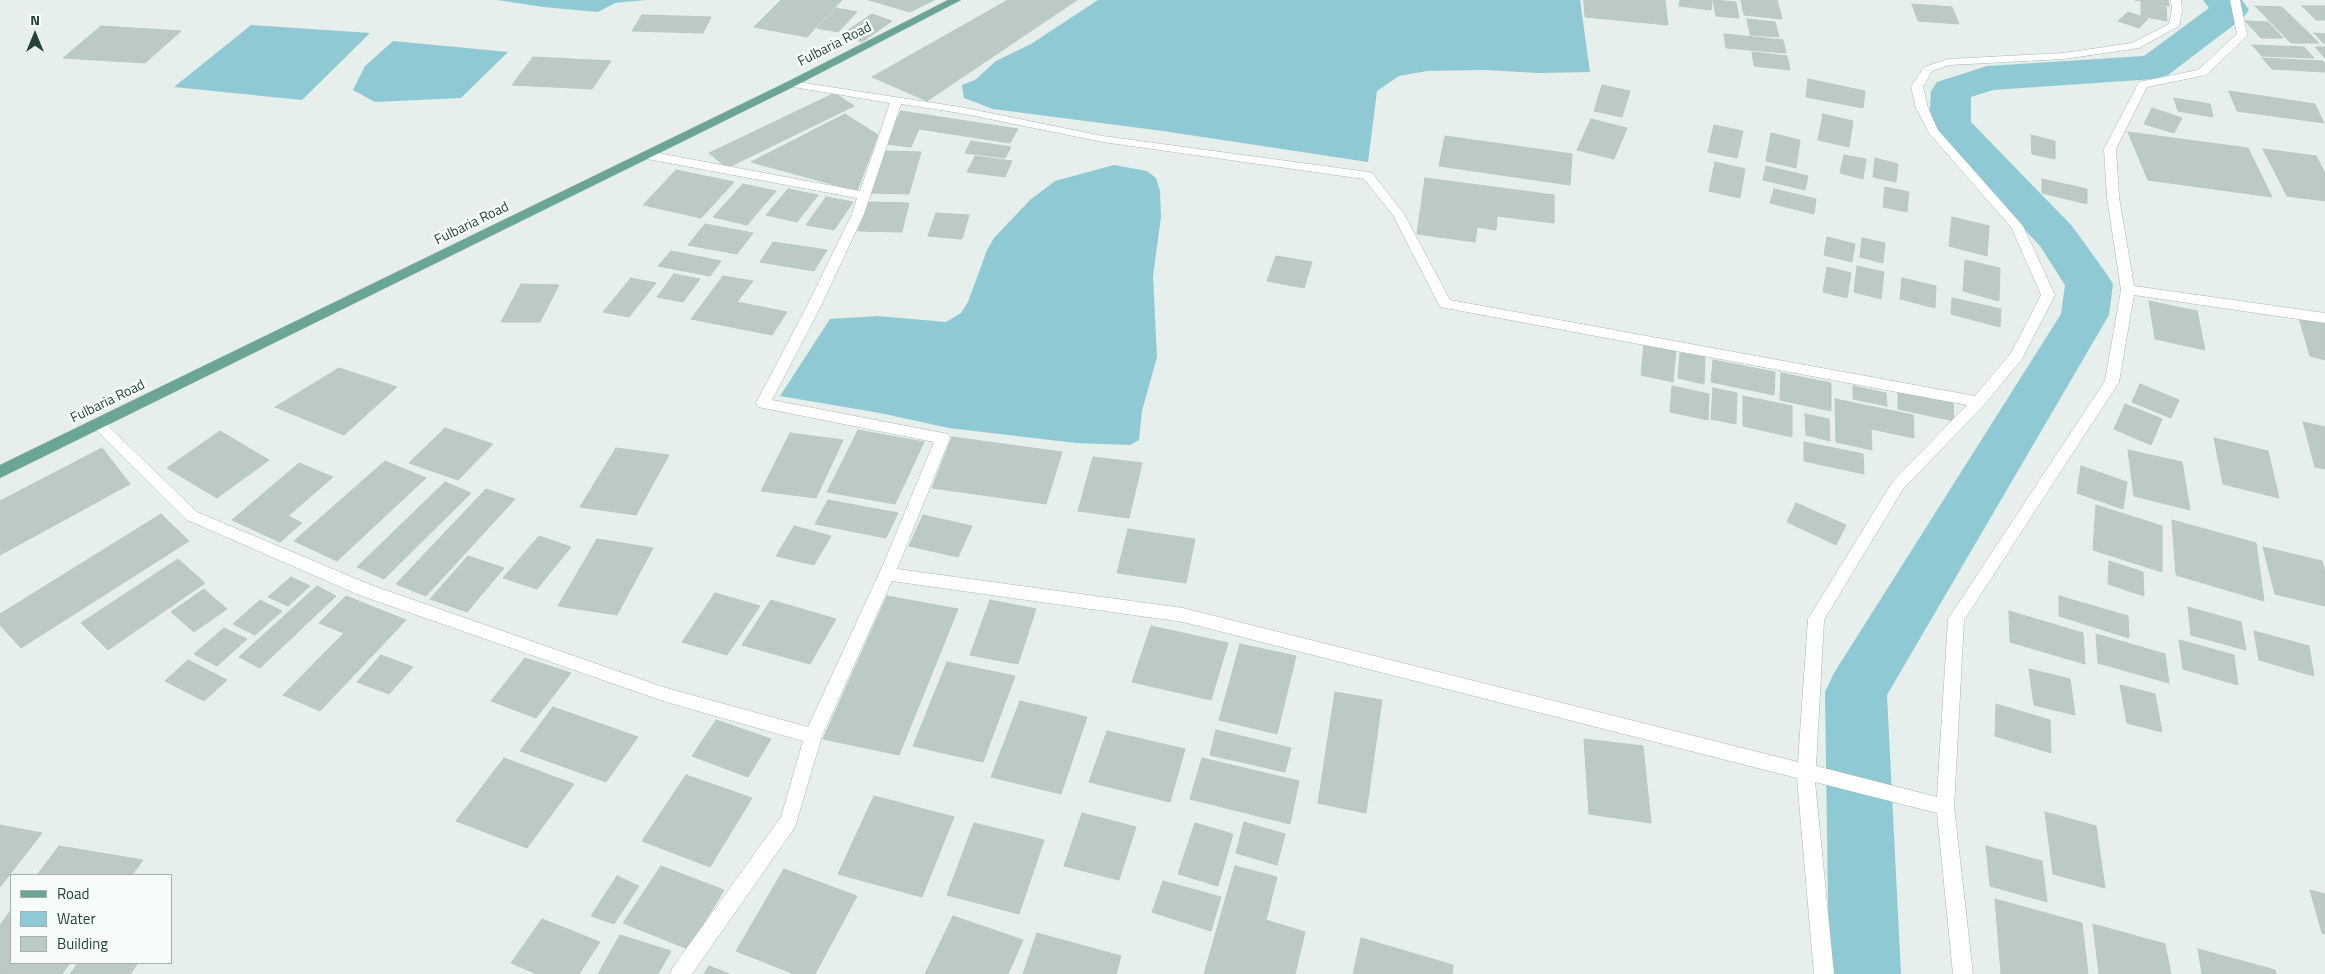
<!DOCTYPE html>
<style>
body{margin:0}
#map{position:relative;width:2325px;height:974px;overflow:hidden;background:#e6efeb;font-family:"Titillium Web",sans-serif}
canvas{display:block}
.legend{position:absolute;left:10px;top:874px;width:162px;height:90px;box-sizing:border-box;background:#f7fbf9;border:1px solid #a3b1ad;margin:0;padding:6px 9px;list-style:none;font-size:15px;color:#24423a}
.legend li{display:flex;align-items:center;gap:10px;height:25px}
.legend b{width:25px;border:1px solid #a3b1ad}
.north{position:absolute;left:10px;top:10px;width:50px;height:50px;-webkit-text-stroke:4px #f7fbf9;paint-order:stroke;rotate:0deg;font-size:14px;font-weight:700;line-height:20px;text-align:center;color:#24423a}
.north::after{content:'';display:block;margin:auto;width:18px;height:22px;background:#24423a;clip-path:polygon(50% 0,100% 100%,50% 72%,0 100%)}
</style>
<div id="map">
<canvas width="2325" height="974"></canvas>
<ul class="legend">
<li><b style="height:6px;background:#6aa596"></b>Road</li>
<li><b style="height:14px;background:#8ec9d4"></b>Water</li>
<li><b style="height:14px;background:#bbcac4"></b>Building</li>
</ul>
<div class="north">N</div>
</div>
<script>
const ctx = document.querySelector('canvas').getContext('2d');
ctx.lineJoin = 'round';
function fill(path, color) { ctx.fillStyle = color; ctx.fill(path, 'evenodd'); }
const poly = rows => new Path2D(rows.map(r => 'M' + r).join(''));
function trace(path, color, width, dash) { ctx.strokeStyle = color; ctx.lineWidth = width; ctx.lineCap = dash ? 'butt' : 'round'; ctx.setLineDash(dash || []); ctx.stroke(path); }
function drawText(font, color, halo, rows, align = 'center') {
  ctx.font = font + ' "Titillium Web",sans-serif'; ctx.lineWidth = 5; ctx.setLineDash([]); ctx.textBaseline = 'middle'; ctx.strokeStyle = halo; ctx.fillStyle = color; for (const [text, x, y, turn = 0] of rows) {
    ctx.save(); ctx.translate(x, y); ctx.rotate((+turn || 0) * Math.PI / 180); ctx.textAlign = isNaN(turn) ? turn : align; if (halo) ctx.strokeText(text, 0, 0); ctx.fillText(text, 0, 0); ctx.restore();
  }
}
fill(poly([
 [497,0,646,0,615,3,598,12,543,7],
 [1098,0,1580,0,1590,72,1539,73,1484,70,1427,71,1399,76,1377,91,1368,162,1163,131,993,109,964,98,962,85,975,80,996,61,1031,44],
 [251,25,370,33,302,100,174,87],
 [393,41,508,52,461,98,375,102,353,90,365,66],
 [1114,165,1147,171,1156,178,1160,191,1161,217,1153,276,1157,357,1142,411,1139,440,1130,445,1076,443,949,428,880,413,780,396,830,319,878,316,946,322,961,313,968,302,987,250,994,238,1030,200,1055,181]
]), '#8ec9d4');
fill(poly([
 [2203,0,2242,0,2249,10,2243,18,2168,75,2154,79,1993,90,1971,97,1971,122,2072,226,2106,273,2113,284,2109,315,1887,695,1901,974,1829,974,1825,692,1834,673,2061,314,2065,285,2040,246,1935,134,1929,125,1931,91,1937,82,1987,66,2144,56,2209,8,2203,0]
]), '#8ec9d4');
const building = poly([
 [781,0,842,0,807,37,754,27,781,0],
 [869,0,934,0,910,12,869,0],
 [1008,0,1077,0,927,101,872,77,1008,0],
 [1584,0,1665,0,1668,25,1585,17,1584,0],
 [1680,0,1712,0,1711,10,1679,6,1680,0],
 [1713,0,1736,2,1739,18,1716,16,1713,0],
 [1741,0,1777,0,1782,19,1744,15,1741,0],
 [2135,0,2168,0,2169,6,2135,0],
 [2141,1,2166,7,2167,21,2141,16,2141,1],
 [1912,4,1952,7,1959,24,1918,21,1912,4],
 [2255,6,2282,7,2319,43,2291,43,2255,6],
 [2302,6,2325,6,2325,20,2316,20,2302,6],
 [836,8,857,12,838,32,817,28,836,8],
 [2128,12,2148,19,2139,28,2118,21,2128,12],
 [872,14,892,21,862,42,842,34,872,14],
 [642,15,711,17,703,33,632,31,642,15],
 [1747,19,1775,22,1779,37,1750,35,1747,19],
 [2245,21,2268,22,2283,38,2261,38,2245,21],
 [101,26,181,31,145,63,63,58,101,26],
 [2314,33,2325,34,2325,43,2323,43,2314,33],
 [1724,34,1783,40,1786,53,1726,48,1724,34],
 [2252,45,2304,47,2314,58,2262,56,2252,45],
 [2315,47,2325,47,2325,58,2315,47],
 [1752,52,1787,56,1790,70,1754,66,1752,52],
 [533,57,611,61,592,89,512,85,533,57],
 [2262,58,2323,61,2325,63,2325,72,2272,69,2262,58],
 [1808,79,1865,91,1863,108,1806,97,1808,79],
 [1602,85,1630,91,1622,117,1594,111,1602,85],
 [2229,91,2315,104,2324,123,2237,111,2229,91],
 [835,93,854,106,727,168,709,153,835,93],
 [2174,98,2210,104,2213,117,2178,111,2174,98],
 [2152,108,2182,118,2174,133,2144,124,2152,108],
 [901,111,1018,129,1010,143,919,129,911,147,885,144,901,111],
 [845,114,878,135,857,191,751,162,845,114],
 [1823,114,1853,121,1849,147,1818,140,1823,114],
 [1591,119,1627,128,1614,159,1577,150,1591,119],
 [1714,125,1743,131,1737,158,1708,152,1714,125],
 [2128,132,2248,148,2272,197,2148,180,2128,132],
 [1771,133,1800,140,1796,168,1766,161,1771,133],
 [2031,135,2055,141,2055,159,2032,154,2031,135],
 [1445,136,1572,154,1570,185,1439,166,1445,136],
 [971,141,1011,147,1005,158,965,153,971,141],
 [2263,149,2316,156,2325,173,2325,201,2287,196,2263,149],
 [884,151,921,152,909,194,870,193,884,151],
 [1844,155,1866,159,1863,179,1840,173,1844,155],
 [975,156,1012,161,1005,177,967,172,975,156],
 [1875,158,1898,164,1896,182,1873,177,1875,158],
 [1715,162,1745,169,1740,198,1709,191,1715,162],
 [1766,166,1808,176,1805,190,1763,180,1766,166],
 [676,170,734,182,701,218,643,205,676,170],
 [1425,178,1554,195,1554,223,1497,216,1496,230,1477,227,1475,242,1417,234,1425,178],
 [2042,179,2087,189,2087,204,2042,193,2042,179],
 [743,184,776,191,747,225,713,217,743,184],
 [1885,187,1909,192,1907,212,1883,207,1885,187],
 [788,189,818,195,797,222,766,215,788,189],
 [1774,189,1816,199,1814,214,1770,203,1774,189],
 [826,197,853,202,834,230,806,225,826,197],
 [867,202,909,203,902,232,858,231,867,202],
 [936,213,969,215,962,239,928,236,936,213],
 [1952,217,1989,226,1987,256,1949,246,1952,217],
 [705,224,753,233,737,254,688,245,705,224],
 [1827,237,1855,244,1852,262,1824,255,1827,237],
 [1862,238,1885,243,1883,263,1860,257,1862,238],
 [773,242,827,250,814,271,760,262,773,242],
 [671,251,721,261,710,276,658,266,671,251],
 [1276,256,1312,262,1304,288,1267,281,1276,256],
 [1965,260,2000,268,1999,301,1963,291,1965,260],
 [1857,266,1884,272,1881,299,1854,292,1857,266],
 [1827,267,1851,273,1847,298,1823,292,1827,267],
 [674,274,700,279,683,302,657,297,674,274],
 [723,276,753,281,737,302,787,312,772,335,691,319,723,276],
 [631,278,656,283,629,317,603,312,631,278],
 [1902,278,1936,286,1935,308,1900,299,1902,278],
 [521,284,559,285,540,322,501,322,521,284],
 [1952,298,2001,309,2000,327,1951,314,1952,298],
 [2149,301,2197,311,2205,350,2155,339,2149,301],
 [2299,318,2325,323,2325,360,2310,356,2299,318],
 [1644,344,1676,351,1673,382,1641,375,1644,344],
 [1680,353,1705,357,1704,384,1678,378,1680,353],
 [1713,360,1775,372,1774,395,1711,382,1713,360],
 [339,368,397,387,344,435,275,407,339,368],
 [1781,373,1831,383,1831,411,1780,400,1781,373],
 [2140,384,2179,400,2171,418,2132,402,2140,384],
 [1672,386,1709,394,1708,420,1670,412,1672,386],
 [1853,386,1886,393,1887,406,1853,399,1853,386],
 [1713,388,1737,393,1736,424,1711,419,1713,388],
 [1898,392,1953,403,1954,421,1898,409,1898,392],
 [1743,396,1792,406,1792,437,1743,426,1743,396],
 [1835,399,1913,415,1914,438,1871,429,1872,450,1836,442,1835,399],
 [2125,404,2162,419,2151,445,2114,429,2125,404],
 [1805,414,1829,419,1830,441,1806,435,1805,414],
 [2303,422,2325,427,2325,469,2315,467,2303,422],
 [445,428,493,444,458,480,409,463,445,428],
 [858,430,924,442,895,504,827,492,858,430],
 [220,431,269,460,217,498,167,468,220,431],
 [790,433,843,440,816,498,761,491,790,433],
 [952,437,1062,452,1046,504,932,488,952,437],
 [2214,438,2268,451,2279,498,2223,484,2214,438],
 [1804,442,1863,454,1864,474,1804,461,1804,442],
 [102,448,130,484,0,555,0,501,102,448],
 [616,448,669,455,636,515,580,507,616,448],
 [2128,450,2182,462,2190,510,2134,496,2128,450],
 [1093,457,1142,463,1129,518,1078,511,1093,457],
 [385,461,426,478,337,561,294,541,385,461],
 [299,463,333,477,288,516,302,523,280,542,232,520,299,463],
 [2081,466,2127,482,2123,509,2077,493,2081,466],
 [445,482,471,493,384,579,357,567,445,482],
 [486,489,515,499,426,596,396,584,486,489],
 [828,500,898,513,886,538,815,524,828,500],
 [1796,503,1846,525,1836,545,1787,522,1796,503],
 [2096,505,2162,526,2162,572,2093,550,2096,505],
 [161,514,189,541,21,648,0,625,0,614,161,514],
 [923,515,972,526,958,557,909,546,923,515],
 [2172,520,2256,543,2264,601,2176,575,2172,520],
 [794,526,831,536,814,565,776,556,794,526],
 [1128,529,1195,539,1186,583,1117,573,1128,529],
 [539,536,571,547,537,589,503,578,539,536],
 [597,539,653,548,617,615,558,606,597,539],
 [2263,547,2322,561,2325,572,2325,606,2275,594,2263,547],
 [468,556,504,568,467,612,430,599,468,556],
 [178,559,205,583,108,650,81,623,178,559],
 [2109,561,2143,572,2144,596,2108,584,2109,561],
 [291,577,310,586,288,606,268,597,291,577],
 [317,586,336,596,260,668,239,657,317,586],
 [204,589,227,609,194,632,171,612,204,589],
 [715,593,760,606,727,655,682,642,715,593],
 [346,596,406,620,320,711,283,695,344,633,319,623,346,596],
 [887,596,958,609,899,755,823,739,887,596],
 [2059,596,2128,616,2129,638,2059,616,2059,596],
 [260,600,282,611,255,635,233,624,260,600],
 [771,600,836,619,810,664,742,645,771,600],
 [990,600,1036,609,1018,664,970,655,990,600],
 [2188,607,2241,622,2246,650,2191,635,2188,607],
 [2009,611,2083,633,2085,664,2010,642,2009,611],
 [1151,626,1228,643,1211,700,1132,682,1151,626],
 [224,628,247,639,217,666,194,654,224,628],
 [2254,631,2309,646,2314,676,2259,660,2254,631],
 [2096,634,2165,654,2169,683,2098,663,2096,634],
 [2179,640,2234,655,2238,685,2183,669,2179,640],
 [1240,644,1296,656,1277,734,1219,720,1240,644],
 [381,655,413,667,389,694,357,682,381,655],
 [525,658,571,673,536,718,491,701,525,658],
 [188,660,227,680,204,701,165,681,188,660],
 [947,662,1015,676,983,762,913,746,947,662],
 [2029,669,2070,679,2075,715,2034,705,2029,669],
 [2120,685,2155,694,2162,732,2127,723,2120,685],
 [1335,692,1382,700,1366,813,1318,803,1335,692],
 [1020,701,1087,717,1061,794,991,777,1020,701],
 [1996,704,2050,720,2051,753,1995,736,1996,704],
 [553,707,638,737,606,782,520,751,553,707],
 [716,720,771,739,748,777,692,756,716,720],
 [1216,730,1291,748,1285,772,1210,755,1216,730],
 [1107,731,1185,749,1170,802,1089,782,1107,731],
 [1584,739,1643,746,1651,823,1589,814,1584,739],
 [504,758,574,784,527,848,456,821,504,758],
 [1202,758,1299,781,1290,824,1190,799,1202,758],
 [686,775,752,798,710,867,642,841,686,775],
 [874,796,954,817,922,897,838,874,874,796],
 [2045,812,2096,826,2105,888,2053,874,2045,812],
 [1082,813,1136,827,1119,880,1064,866,1082,813],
 [1244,822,1285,834,1277,865,1236,853,1244,822],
 [974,823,1044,840,1019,914,947,895,974,823],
 [1195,823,1233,834,1218,886,1178,874,1195,823],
 [0,825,42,833,0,887,0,825],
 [59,846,143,860,132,875,37,875,59,846],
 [1986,846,2042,861,2047,902,1990,886,1986,846],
 [661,866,724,890,688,949,623,923,661,866],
 [1235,866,1277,877,1266,920,1305,932,1295,974,1204,974,1235,866],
 [784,869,857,896,815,974,794,974,736,951,784,869],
 [617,876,639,886,614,924,591,916,617,876],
 [1163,881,1221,897,1211,931,1152,912,1163,881],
 [2310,890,2325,894,2325,934,2322,933,2310,890],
 [1995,899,2082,923,2088,974,2001,974,1995,899],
 [11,910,11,963,70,963,62,974,0,974,0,925,11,910],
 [953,916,1023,940,1008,974,925,974,953,916],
 [542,919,600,942,579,974,537,974,511,963,542,919],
 [2093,924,2165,944,2171,974,2099,974,2093,924],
 [1037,933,1121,956,1116,974,1023,974,1037,933],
 [620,935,671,951,658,974,598,974,620,935],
 [1361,938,1453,965,1452,974,1353,974,1361,938],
 [2198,949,2275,970,2276,974,2202,974,2198,949],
 [78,963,138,963,130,974,70,974,78,963],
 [709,966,730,974,704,974,709,966]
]);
fill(building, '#bbcac4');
trace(building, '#b8c9c2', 1);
const minor = poly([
 [2171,0,2181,0,2182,11,2179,26,2139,48,2064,59,1949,65,1932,71,1923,87,1928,108,1938,130,2023,226,2055,295,2022,359,1983,406,1903,489,1824,620,1816,766,1937,797,1948,619,2105,381,2121,290,2107,197,2104,149,2139,82,2198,70,2237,34,2230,0,2240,0,2247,35,2246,37,2206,75,2147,87,2116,149,2119,197,2134,286,2325,313,2325,323,2134,295,2119,382,1964,620,1954,807,1973,974,1953,974,1937,813,1815,782,1834,974,1814,974,1797,778,1183,622,892,581,822,736,795,827,692,974,670,974,673,967,781,817,803,741,663,701,359,595,187,520,90,424,92,420,97,419,102,420,197,512,371,585,663,687,808,727,883,565,934,442,763,408,758,407,756,403,806,308,852,214,857,198,647,159,641,155,643,153,647,151,860,191,890,103,787,86,785,84,791,81,960,107,1103,136,1368,172,1372,173,1404,214,1450,300,1975,396,2011,353,2041,295,2011,227,1929,133,1916,108,1911,87,1924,67,1948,59,2064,53,2132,43,2169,24,2172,11,2171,0],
 [901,104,960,113,1103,142,1364,179,1393,215,1440,307,1967,405,1893,481,1808,619,1798,762,1183,608,897,569,950,438,948,434,772,400,820,308,864,214,901,104]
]);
const major = poly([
 [948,0,961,0,795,86,0,478,0,465,787,82,948,0]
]);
trace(minor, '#a8b8b2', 1);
trace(major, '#c2cac8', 1);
fill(minor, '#fff');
fill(major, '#6aa596');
drawText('14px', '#24423a', '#f7fbf9', [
 ["Fulbaria Road",835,45,-27],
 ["Fulbaria Road",472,224,-26],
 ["Fulbaria Road",108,402,-26]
]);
</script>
